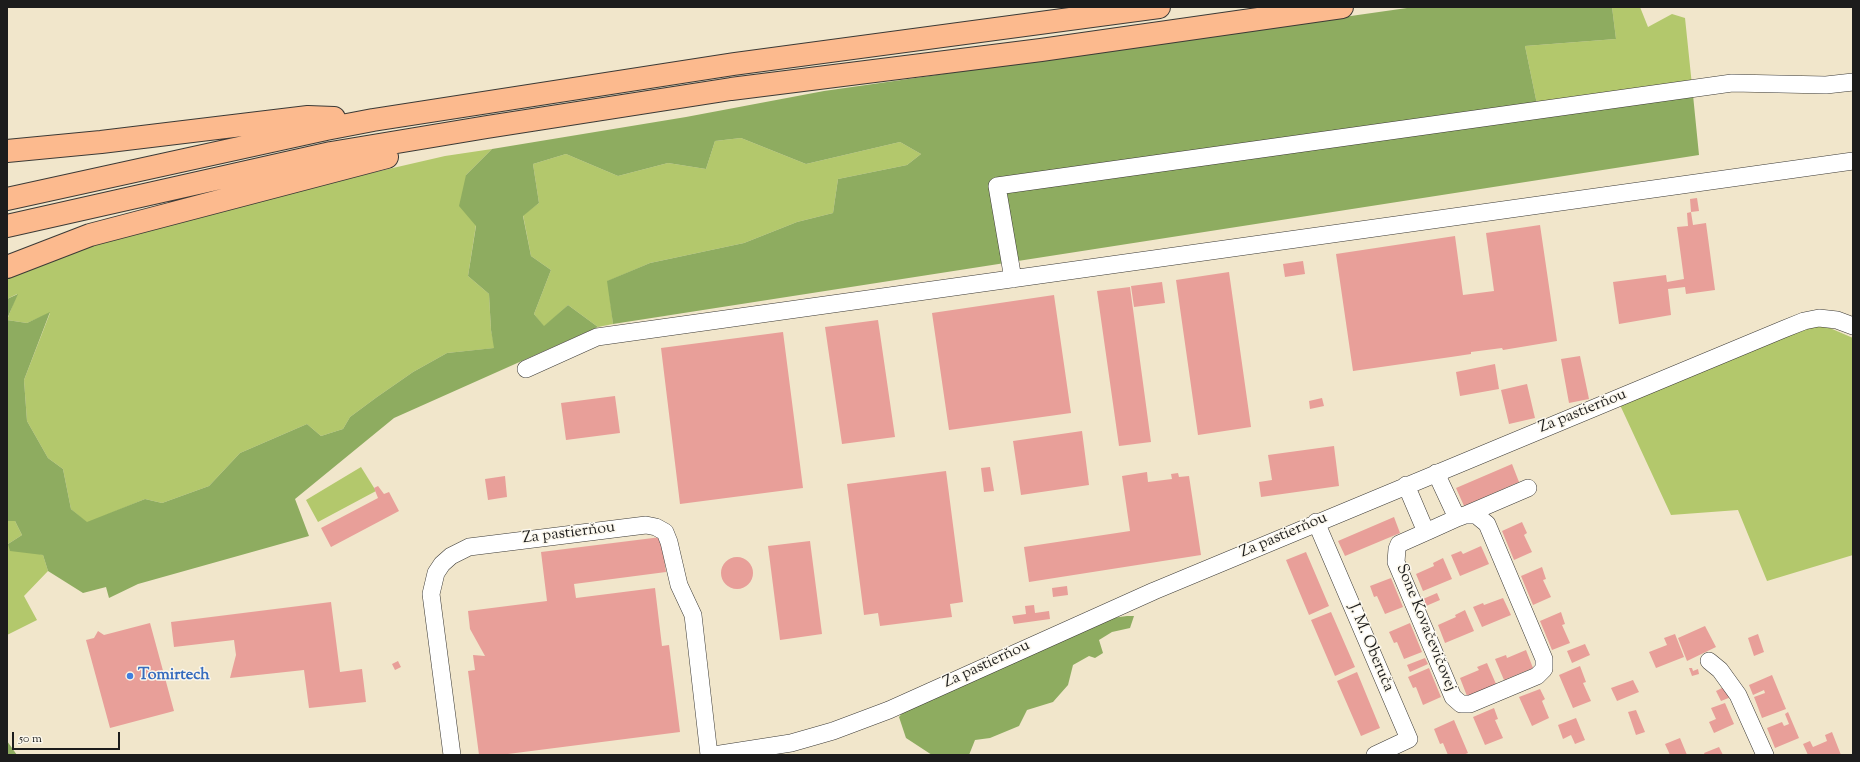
<!DOCTYPE html>
<meta charset="utf-8">
<style>
body{margin:0}
#map{position:relative;width:1860px;height:762px;overflow:hidden;background:#f1e6cb;font-family:"Sorts Mill Goudy",serif}
canvas{display:block}
.frame{position:absolute;inset:0;border:8px solid #1c1c1c;pointer-events:none}
.scale{position:absolute;left:12px;top:732px;width:108px;height:18px;box-sizing:border-box;border:2px solid #1c1c1c;border-top:0;padding-left:5px;font-size:12px;line-height:14px;white-space:nowrap;color:#1c1c1c;-webkit-text-stroke:3px #fbf7ec;paint-order:stroke}
</style>
<div id="map">
<canvas width="1860" height="762"></canvas>
<div class="frame"></div>
<div class="scale">50 m</div>
</div>
<script>
const ctx = document.querySelector('canvas').getContext('2d');
ctx.lineJoin = 'round';
function fill(path, color) { ctx.fillStyle = color; ctx.fill(path, 'evenodd'); }
const poly = rows => new Path2D(rows.map(r => 'M' + r).join(''));
function trace(path, color, width, dash) { ctx.strokeStyle = color; ctx.lineWidth = width; ctx.lineCap = dash ? 'butt' : 'round'; ctx.setLineDash(dash || []); ctx.stroke(path); }
function drawText(font, color, halo, rows, align = 'center') {
  ctx.font = font + ' "Sorts Mill Goudy",serif'; ctx.lineWidth = 3; ctx.setLineDash([]); ctx.textBaseline = 'middle'; ctx.strokeStyle = halo; ctx.fillStyle = color; for (const [text, x, y, turn = 0] of rows) {
    ctx.save(); ctx.translate(x, y); ctx.rotate((+turn || 0) * Math.PI / 180); ctx.textAlign = isNaN(turn) ? turn : align; if (halo) ctx.strokeText(text, 0, 0); ctx.fillText(text, 0, 0); ctx.restore();
  }
}
fill(poly([
 [1612,7,1640,7,1648,27,1672,14,1685,18,1693,95,1539,114,1525,46,1616,39],
 [741,138,806,164,900,142,921,154,907,165,838,179,833,213,797,222,744,243,650,263,608,281,613,324,598,327,568,305,544,327,534,314,551,270,531,256,523,215,539,203,533,164,566,154,618,176,668,163,706,169,715,141],
 [492,149,466,175,476,225,468,276,489,294,491,330,495,348,447,353,413,372,377,397,350,417,343,429,321,436,307,424,240,453,209,486,162,503,145,499,87,523,71,509,63,469,48,458,27,421,24,380,50,313,27,323,7,320,17,294,7,299,7,274,83,246,254,200,445,156],
 [1823,325,1853,338,1853,555,1767,581,1738,510,1671,515,1620,405,1797,329],
 [361,467,376,491,318,522,306,500],
 [7,521,15,521,22,535,8,544,43,555,48,571,24,596,37,620,7,635]
]), '#b3c86c');
fill(poly([
 [1414,7,1612,7,1616,39,1525,46,1539,114,1693,95,1699,155,613,324,607,281,650,263,744,243,797,222,833,213,838,179,907,165,921,154,900,142,806,164,741,138,715,141,706,169,668,163,618,176,566,154,533,164,539,203,523,216,531,256,551,270,534,314,544,326,568,305,598,327,394,418,295,499,309,536,138,584,109,598,106,587,83,593,48,571,43,555,10,551,8,544,22,535,15,521,7,521,7,320,27,323,50,312,24,380,27,421,48,458,63,469,71,509,87,522,145,499,162,503,209,486,240,453,307,424,321,436,343,429,350,417,377,397,413,372,447,353,494,348,491,330,489,294,468,276,476,226,459,206,466,175,492,149,686,117,824,91],
 [18,294,7,319,7,299],
 [1127,616,1134,616,1130,628,1112,632,1099,640,1103,653,1095,658,1089,656,1073,665,1068,685,1053,702,1027,710,1019,726,990,738,975,740,969,755,932,755,906,738,899,717,904,711,1105,619],
 [7,741,17,755,18,755,7,755]
]), '#8eac60');
fill(poly([
 [1697,198,1699,211,1691,212,1690,199],
 [1691,212,1693,225,1706,223,1715,290,1686,294,1685,287,1668,289,1671,315,1619,324,1613,282,1666,275,1667,282,1684,279,1677,227,1688,226,1687,213],
 [1540,225,1557,341,1503,350,1502,348,1471,352,1471,354,1451,357,1353,371,1336,254,1455,236,1463,295,1494,291,1486,233],
 [1303,261,1305,274,1285,277,1283,264],
 [1229,272,1251,427,1198,435,1176,280],
 [1162,282,1165,303,1134,307,1131,286],
 [1130,287,1151,442,1119,446,1097,291],
 [1054,295,1071,413,949,430,932,313],
 [878,320,895,437,842,444,825,327],
 [783,332,803,488,680,504,661,348],
 [1580,356,1589,399,1569,403,1561,359],
 [1495,364,1499,389,1460,396,1456,372],
 [1527,384,1535,418,1509,424,1501,390],
 [615,396,620,433,566,440,561,403],
 [1322,398,1324,406,1310,409,1309,401],
 [1082,431,1089,485,1021,495,1013,441],
 [1334,446,1339,486,1261,497,1259,482,1272,480,1268,455],
 [1512,464,1519,482,1464,506,1456,488],
 [990,467,994,491,984,492,981,468],
 [946,471,963,602,950,604,952,617,880,626,878,613,864,615,847,484],
 [1147,472,1148,482,1172,479,1171,474,1178,473,1179,477,1189,476,1201,555,1029,582,1024,547,1130,531,1122,476],
 [505,476,507,497,488,500,485,479],
 [378,486,384,494,389,492,399,511,331,547,321,528,378,498,374,488],
 [1394,517,1400,533,1345,556,1338,541],
 [1522,522,1527,533,1524,535,1532,552,1514,560,1502,531],
 [661,537,666,572,574,584,576,598,655,588,662,646,669,645,680,732,500,755,479,755,468,671,475,670,473,655,485,656,470,629,468,611,547,601,541,552],
 [810,541,822,634,780,640,768,546],
 [1481,546,1489,564,1460,576,1451,555,1461,551,1463,554],
 [1306,552,1329,606,1309,615,1286,560],
 '721 573a16 16 0 1 1 32 0a16 16 0 1 1-32 0Z',
 [1443,558,1452,579,1423,591,1416,574,1434,566,1433,563],
 [1542,567,1546,579,1543,580,1551,597,1533,605,1521,576],
 [1391,578,1403,607,1385,614,1377,596,1374,597,1370,586],
 [1067,586,1068,595,1053,597,1052,588],
 [1437,593,1440,600,1426,606,1423,599],
 [1503,598,1511,615,1482,627,1473,607,1483,603,1484,605],
 [331,602,340,672,362,669,366,702,309,708,304,670,230,678,236,655,234,640,174,647,171,622],
 [1034,605,1035,613,1049,611,1050,619,1014,624,1012,616,1026,614,1025,606],
 [1465,610,1474,631,1445,643,1438,625,1456,617,1455,615],
 [1331,612,1355,667,1335,676,1311,620],
 [1561,612,1565,624,1562,625,1570,643,1552,650,1540,621],
 [150,623,174,711,110,728,86,640,94,638,98,631,104,635],
 [1410,623,1422,652,1404,659,1397,642,1394,643,1389,632],
 [1705,626,1716,647,1687,661,1678,638],
 [1675,634,1684,657,1656,668,1649,652,1667,645,1664,638],
 [1758,634,1764,652,1754,656,1748,638],
 [1585,644,1590,655,1572,663,1567,651],
 [1526,650,1533,668,1504,680,1495,659,1506,655,1507,658],
 [1425,658,1428,664,1410,672,1407,665],
 [398,661,401,667,395,670,392,664],
 [1487,663,1496,684,1467,696,1460,678,1479,670,1477,667],
 [1580,666,1586,682,1583,683,1591,701,1573,708,1559,675],
 [1429,668,1441,697,1423,705,1416,687,1413,688,1408,677],
 [1689,668,1692,668,1693,671,1698,669,1699,674,1692,676],
 [1357,672,1380,728,1361,736,1337,681],
 [1772,675,1786,709,1762,718,1754,697,1765,693,1764,690,1753,695,1749,685],
 [1633,680,1639,692,1617,701,1611,688],
 [1726,686,1731,697,1721,701,1716,691],
 [1540,689,1545,699,1542,701,1549,718,1532,726,1519,697],
 [1725,703,1734,724,1714,733,1709,722,1716,719,1711,708],
 [1494,708,1498,719,1495,720,1503,738,1485,745,1473,717],
 [1636,710,1645,732,1636,735,1628,712],
 [1788,712,1799,738,1775,748,1767,728,1782,722,1784,726,1789,724,1785,714],
 [1576,718,1585,740,1575,744,1571,735,1563,739,1558,725],
 [1454,720,1468,753,1463,755,1448,755,1443,743,1440,744,1434,729],
 [1832,732,1841,755,1808,755,1803,744,1810,741,1813,747,1827,741,1825,735],
 [1680,738,1687,755,1670,755,1665,744],
 [1719,747,1723,755,1705,755,1704,753]
]), '#e89f99');
const minor = poly([
 [1013,279,997,186,1732,83,1826,85,1853,82],
 [526,369,597,337,1853,161],
 [1406,485,1426,532,1399,544,1397,549,1396,562,1453,697,1461,704,1470,704,1537,676,1544,669,1544,659,1487,524,1476,515,1465,515,1457,518,1436,473],
 [1465,515,1528,488],
 [1316,522,1409,739,1375,755],
 [1426,532,1457,518],
 [1709,661,1720,670,1738,695,1765,755],
 [452,755,431,594,436,573,442,564,451,556,469,547,646,525,656,527,665,532,669,542,679,585,693,615,709,755],
 [714,755,791,743,833,731,889,710,1154,591,1784,329,1804,321,1819,318,1837,320,1853,326]
]);
const motorway = poly([
 [7,151,101,142,308,117,334,118],
 [7,199,326,129,373,120,734,64,1159,7],
 [7,226,331,153,487,127,731,89,1041,50,1342,7],
 [7,267,90,235,387,157]
]);
trace(minor, '#3c3a36', 18);
trace(motorway, '#3c3a36', 24);
trace(minor, '#fff', 17);
trace(motorway, '#fcba8e', 22);
for (const [x, y, r, color] of [
 [130,676,4,"#3f7fe0"]
]) { const dot = new Path2D(); dot.arc(x, y, r, 0, 2 * Math.PI); ctx.fillStyle = color; ctx.fill(dot); trace(dot, '#fbf7ec', 1.5); }
drawText('16px', '#1c1c1c', '#fbf7ec', [
 ["Za pastierňou",1583,412,-22],
 ["Za pastierňou",569,534,-7],
 ["Za pastierňou",1284,536,-23],
 ["Sone Kovačevičovej",1425,628,68],
 ["J. M. Oberuča",1370,648,67],
 ["Za pastierňou",987,665,-25]
]);
drawText('bold 16px', '#366cbe', '#fbf7ec', [
 ["Tomirtech",138,676]
], 'left');
</script>
